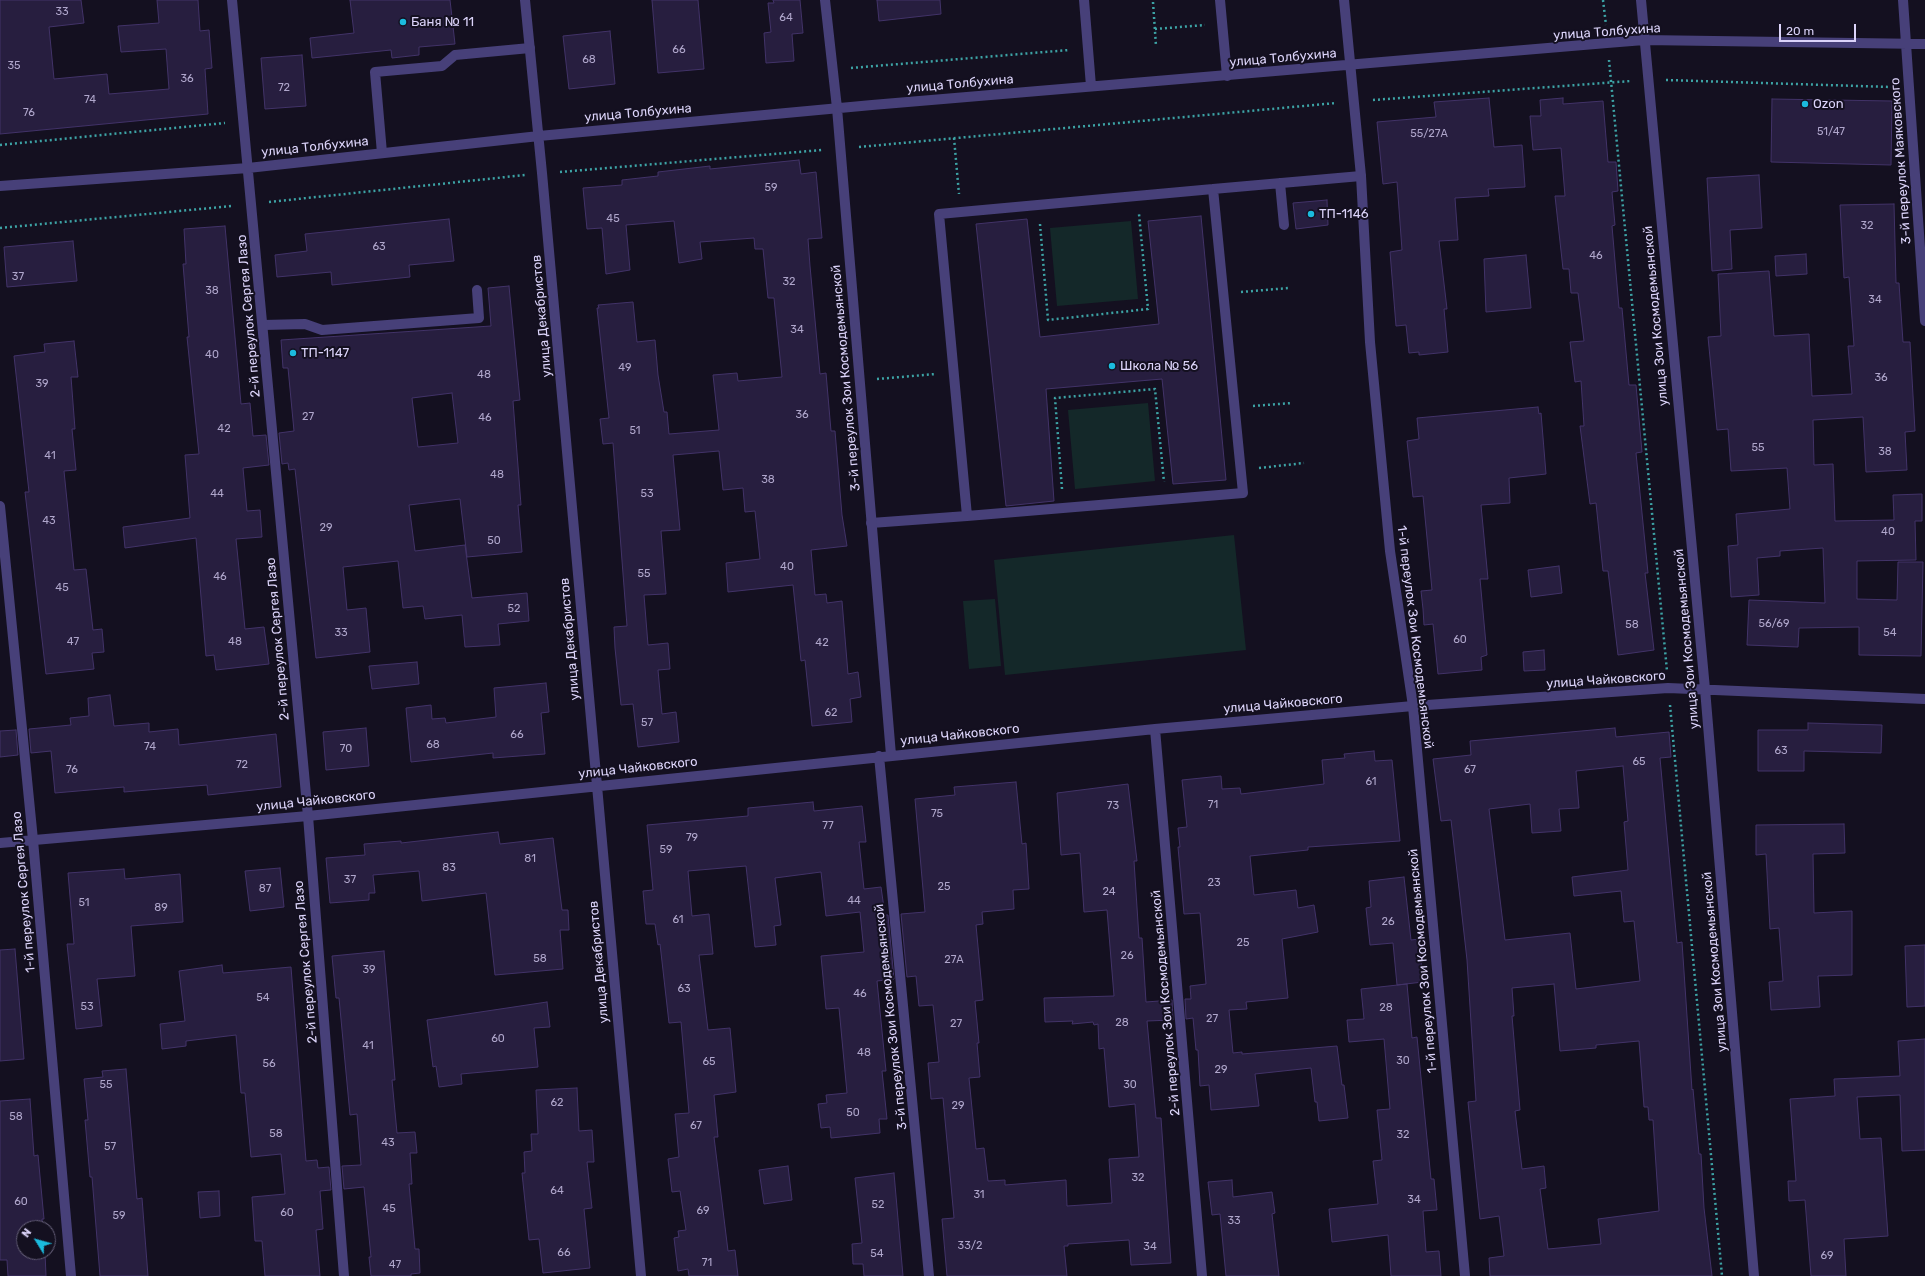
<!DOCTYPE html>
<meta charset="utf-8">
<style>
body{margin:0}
#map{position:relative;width:1925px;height:1276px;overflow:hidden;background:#141020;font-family:Rubik,sans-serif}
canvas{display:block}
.north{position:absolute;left:16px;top:1220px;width:40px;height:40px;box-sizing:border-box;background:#141020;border:1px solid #645e77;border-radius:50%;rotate:307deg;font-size:11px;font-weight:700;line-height:16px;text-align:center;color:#dcd4fa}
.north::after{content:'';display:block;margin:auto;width:14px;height:18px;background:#1bbbde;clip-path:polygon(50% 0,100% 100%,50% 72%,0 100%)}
.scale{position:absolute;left:1779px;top:24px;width:77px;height:18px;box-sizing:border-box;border:2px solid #dcd4fa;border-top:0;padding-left:5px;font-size:12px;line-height:14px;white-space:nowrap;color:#dcd4fa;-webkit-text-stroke:3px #141020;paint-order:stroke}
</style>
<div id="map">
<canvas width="1925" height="1276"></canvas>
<div class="north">N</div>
<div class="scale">20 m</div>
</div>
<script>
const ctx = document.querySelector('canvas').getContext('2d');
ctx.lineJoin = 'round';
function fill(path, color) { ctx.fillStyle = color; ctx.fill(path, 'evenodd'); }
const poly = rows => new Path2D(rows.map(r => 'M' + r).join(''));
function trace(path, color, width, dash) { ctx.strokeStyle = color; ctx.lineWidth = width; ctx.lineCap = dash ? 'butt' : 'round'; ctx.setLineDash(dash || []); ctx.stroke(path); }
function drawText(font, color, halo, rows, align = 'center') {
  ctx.font = font + ' Rubik,sans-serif'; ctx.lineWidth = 4; ctx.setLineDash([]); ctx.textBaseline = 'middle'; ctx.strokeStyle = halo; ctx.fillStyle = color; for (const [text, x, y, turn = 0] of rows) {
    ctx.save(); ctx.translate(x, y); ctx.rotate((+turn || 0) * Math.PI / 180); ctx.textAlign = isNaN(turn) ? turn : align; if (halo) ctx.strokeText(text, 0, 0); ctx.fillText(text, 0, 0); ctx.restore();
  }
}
fill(poly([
 [1131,221,1138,299,1057,306,1050,228],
 [1148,403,1155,481,1075,489,1068,410],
 [1234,535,1246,650,1005,675,994,560],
 [995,599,1001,666,969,669,963,601]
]), '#142829');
const building = poly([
 [0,0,81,0,84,23,49,27,54,79,107,74,109,94,169,89,166,49,121,52,118,26,159,23,157,0,198,0,200,31,209,30,212,68,205,69,208,114,0,134,0,0],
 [350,0,450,0,455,44,419,47,419,55,392,58,391,50,312,58,310,38,354,33,350,0],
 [652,0,698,0,704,69,658,73,652,0],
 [773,0,800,0,803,33,792,34,794,61,766,63,764,33,771,32,768,3,774,3,773,0],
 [877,0,940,0,941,14,879,21,877,0],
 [610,31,615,84,569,89,563,36,610,31],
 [302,55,306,106,265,109,261,58,302,55],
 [1489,98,1494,147,1522,145,1525,187,1488,189,1489,196,1455,198,1458,240,1439,241,1447,309,1444,309,1448,352,1419,355,1419,352,1409,353,1406,325,1396,326,1390,252,1402,250,1397,182,1383,184,1377,122,1436,117,1434,102,1489,98],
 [1563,98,1563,104,1603,101,1608,162,1616,162,1618,191,1612,192,1615,225,1612,226,1619,308,1622,308,1629,385,1636,385,1642,452,1636,453,1648,573,1645,573,1654,650,1618,655,1608,571,1603,571,1596,503,1590,504,1580,426,1584,426,1581,381,1575,382,1570,342,1584,341,1578,293,1571,293,1569,269,1563,269,1555,196,1565,196,1561,148,1533,150,1530,116,1541,116,1540,100,1563,98],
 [1772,99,1892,101,1891,165,1771,162,1772,99],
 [799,160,801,174,816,172,822,238,808,239,810,266,820,374,826,373,831,431,835,431,842,515,847,546,811,550,815,595,826,594,827,603,842,601,848,674,858,672,861,697,850,699,852,722,812,726,805,660,801,661,793,585,728,592,726,563,760,559,755,511,745,512,743,488,723,490,719,451,673,455,680,530,661,531,666,594,644,595,648,645,668,643,670,669,658,670,662,714,676,712,679,742,638,747,633,704,621,705,615,648,614,627,627,626,613,443,603,444,600,419,609,418,597,308,599,308,598,305,633,302,637,342,655,340,658,375,664,412,667,412,669,434,719,430,713,375,737,373,738,381,782,377,774,298,768,298,763,249,755,249,754,238,700,242,702,259,679,263,674,221,626,225,630,270,606,274,602,228,587,229,583,188,622,185,622,180,658,176,658,172,710,166,710,169,799,160],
 [1759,175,1762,228,1730,230,1732,269,1712,271,1707,178,1759,175],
 [1327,200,1328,225,1296,229,1293,203,1327,200],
 [1894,204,1896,283,1899,283,1903,342,1910,342,1915,431,1905,432,1907,470,1866,472,1863,417,1813,420,1814,465,1833,464,1835,521,1894,520,1893,495,1922,494,1922,521,1915,521,1916,560,1857,561,1857,599,1897,600,1898,562,1923,562,1921,656,1859,655,1859,627,1799,628,1798,647,1747,645,1749,600,1825,603,1823,548,1780,551,1780,556,1757,558,1759,595,1731,597,1728,546,1738,545,1736,514,1790,509,1787,468,1731,471,1728,429,1717,430,1708,337,1721,336,1718,274,1769,271,1774,336,1809,334,1812,396,1852,394,1848,346,1854,346,1849,277,1844,278,1840,205,1894,204],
 [1201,216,1226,480,1173,484,1162,379,1046,389,1054,501,1006,506,976,224,1027,219,1040,337,1159,324,1148,221,1201,216],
 [449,219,454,261,409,265,410,277,332,285,331,272,277,277,275,255,307,251,305,234,449,219],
 [225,226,241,404,250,403,253,436,266,435,269,465,243,468,247,511,260,510,262,537,236,539,245,629,264,627,269,664,216,670,214,655,206,656,196,538,125,548,123,527,190,518,185,455,199,454,187,337,189,337,183,264,186,264,184,229,225,226],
 [73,241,77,281,7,287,4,247,73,241],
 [1806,254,1807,274,1776,276,1775,256,1806,254],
 [1526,255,1531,308,1486,312,1484,259,1526,255],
 [509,286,520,400,513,401,521,505,518,505,522,552,467,557,460,499,409,505,415,551,465,545,472,598,527,593,529,621,498,624,500,645,465,647,462,615,425,619,423,606,403,608,398,561,343,567,347,610,366,608,370,652,316,658,295,469,289,470,288,463,282,464,279,433,294,431,288,368,283,368,281,340,491,326,488,288,509,286],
 [452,393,458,443,418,447,412,398,452,393],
 [74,341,78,377,71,377,75,429,72,429,76,470,64,471,74,570,86,569,93,630,102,629,104,652,92,653,94,669,46,674,25,492,29,492,14,356,45,352,44,344,74,341],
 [1538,407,1539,414,1541,413,1546,474,1509,478,1510,503,1481,505,1488,579,1480,579,1487,655,1481,657,1482,670,1438,674,1433,624,1424,625,1423,609,1421,591,1432,590,1423,496,1413,497,1407,441,1419,439,1417,418,1538,407],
 [1559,566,1562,593,1531,597,1528,570,1559,566],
 [1544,650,1545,670,1524,671,1523,652,1544,650],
 [417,662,419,684,372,689,369,666,417,662],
 [546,683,549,712,541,713,545,754,493,758,493,753,411,762,406,708,431,705,432,719,445,718,446,723,496,717,494,688,546,683],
 [110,695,114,726,149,723,149,732,178,729,179,745,276,734,281,787,208,795,207,785,124,792,124,787,55,793,51,751,31,753,29,729,71,725,70,718,89,716,88,698,110,695],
 [1808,723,1882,725,1881,753,1804,751,1804,771,1758,771,1758,730,1808,730,1808,723],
 [366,728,369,766,326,770,323,732,366,728],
 [1615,728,1616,737,1669,732,1671,757,1660,758,1677,943,1682,942,1692,1090,1693,1089,1699,1154,1701,1154,1704,1208,1712,1276,1490,1276,1489,1258,1504,1256,1499,1216,1480,1219,1468,1102,1476,1101,1467,960,1459,889,1451,820,1441,821,1433,759,1471,755,1470,741,1615,728],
 [1623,766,1628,821,1624,822,1628,870,1572,877,1574,896,1621,891,1624,922,1634,921,1640,981,1576,989,1570,933,1505,940,1489,809,1530,804,1532,833,1561,831,1559,809,1579,808,1576,771,1623,766],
 [1554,984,1560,1051,1596,1048,1596,1045,1639,1041,1644,1107,1648,1107,1649,1120,1653,1120,1659,1211,1598,1219,1601,1244,1548,1249,1540,1189,1546,1188,1544,1166,1522,1169,1515,1111,1520,1110,1512,1016,1514,1016,1512,988,1554,984],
 [16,730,18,755,0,757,0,731,16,730],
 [1374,751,1375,761,1392,760,1400,841,1308,847,1308,850,1250,856,1254,895,1296,890,1298,908,1314,905,1318,932,1282,939,1288,998,1246,1002,1247,1009,1229,1010,1233,1053,1242,1052,1242,1054,1337,1046,1342,1085,1344,1085,1348,1118,1319,1121,1317,1102,1315,1102,1311,1068,1255,1074,1259,1106,1211,1110,1209,1085,1200,1086,1198,1050,1196,1050,1193,1018,1186,1019,1185,999,1191,999,1190,986,1206,984,1200,913,1184,914,1178,847,1180,847,1178,828,1187,827,1182,780,1221,776,1222,789,1240,788,1241,794,1324,784,1322,760,1345,758,1344,754,1374,751],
 [1016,782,1022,844,1026,843,1029,889,1013,890,1014,909,982,912,983,924,976,925,983,1000,975,1001,979,1043,977,1043,980,1077,969,1078,976,1149,984,1148,988,1181,1005,1180,1005,1185,1066,1180,1067,1206,1112,1203,1109,1159,1139,1157,1135,1104,1109,1107,1104,1048,1099,1049,1098,1024,1094,1025,1093,1022,1072,1024,1073,1021,1045,1022,1044,998,1114,996,1107,910,1084,912,1080,853,1061,855,1057,793,1128,784,1137,861,1134,861,1139,938,1142,938,1146,1002,1172,1000,1173,1020,1147,1021,1156,1118,1161,1118,1171,1263,1131,1265,1129,1240,1068,1244,1068,1246,1064,1246,1067,1276,947,1276,942,1219,954,1218,943,1098,931,1099,928,1063,939,1062,933,1005,919,1006,916,976,907,977,901,914,925,912,915,799,955,795,954,787,1016,782],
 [813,802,814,811,862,806,866,842,859,842,864,889,881,887,885,915,888,915,894,979,877,981,886,1071,882,1071,887,1119,879,1119,880,1133,831,1138,830,1127,821,1128,818,1104,827,1103,826,1095,847,1093,839,1008,826,1009,821,956,864,952,860,912,826,916,821,872,775,878,781,925,774,926,776,945,755,947,746,866,688,871,692,916,709,914,713,954,699,955,708,1030,730,1028,736,1092,714,1095,718,1137,714,1137,728,1251,735,1250,738,1276,689,1276,688,1269,678,1271,674,1238,679,1237,678,1231,686,1230,680,1191,672,1192,668,1159,679,1157,675,1114,689,1113,681,1022,669,1023,660,944,658,945,655,924,646,924,643,891,653,890,647,825,748,816,748,808,813,802],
 [1844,824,1845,853,1813,854,1814,913,1852,911,1852,975,1818,976,1820,1007,1771,1010,1769,982,1783,981,1779,928,1770,929,1766,854,1756,855,1756,825,1844,824],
 [498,832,500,844,553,838,562,910,568,910,569,930,560,930,563,969,495,975,486,893,422,901,419,871,373,875,375,893,369,893,369,900,330,903,326,858,365,855,364,844,401,841,401,843,498,832],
 [280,868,284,907,250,911,245,871,280,868],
 [124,869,125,879,180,874,183,922,131,926,135,976,97,979,102,1026,76,1029,67,944,74,944,68,873,124,869],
 [1404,877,1411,940,1419,939,1423,982,1397,985,1393,943,1370,945,1366,908,1371,907,1369,881,1404,877],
 [1925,945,1925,1006,1907,1007,1905,946,1925,945],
 [15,949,24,1059,0,1061,0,950,15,949],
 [384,951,395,1080,392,1080,397,1133,415,1132,417,1153,410,1153,412,1184,409,1184,415,1249,419,1249,420,1273,411,1274,411,1276,371,1276,369,1257,371,1257,364,1187,344,1189,342,1166,361,1165,357,1114,350,1115,339,998,336,998,332,956,384,951],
 [222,965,223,973,291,967,306,1161,317,1160,318,1168,329,1167,331,1190,320,1191,323,1229,316,1230,320,1276,265,1276,262,1241,255,1241,252,1197,285,1194,281,1154,251,1157,245,1093,241,1093,236,1035,186,1041,186,1046,162,1049,160,1024,185,1021,179,971,222,965],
 [1407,984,1412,1038,1417,1037,1431,1179,1434,1179,1437,1210,1423,1211,1426,1252,1439,1251,1441,1276,1391,1276,1388,1235,1332,1242,1329,1209,1378,1204,1373,1161,1382,1160,1377,1110,1390,1109,1384,1039,1349,1042,1347,1020,1364,1019,1361,989,1407,984],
 [547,1002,550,1027,534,1028,538,1067,461,1074,462,1084,439,1087,436,1066,433,1067,427,1020,547,1002],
 [1925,1039,1925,1150,1902,1151,1900,1095,1857,1097,1860,1139,1881,1138,1888,1236,1844,1239,1846,1276,1811,1276,1805,1200,1789,1201,1788,1181,1796,1181,1790,1099,1835,1096,1834,1079,1900,1076,1898,1041,1925,1039],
 [126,1069,137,1199,142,1198,148,1276,100,1276,92,1177,90,1177,85,1120,88,1120,84,1079,103,1077,102,1071,126,1069],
 [577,1088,579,1131,592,1130,594,1162,587,1162,592,1208,584,1209,590,1268,543,1273,539,1239,529,1240,522,1173,525,1173,524,1152,532,1151,531,1134,538,1134,536,1090,577,1088],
 [30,1099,34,1156,38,1155,44,1219,42,1219,43,1228,24,1228,24,1252,45,1252,46,1276,8,1276,7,1260,0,1260,0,1101,30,1099],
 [788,1166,792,1200,764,1204,759,1170,788,1166],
 [894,1173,903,1276,864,1276,863,1264,853,1264,852,1244,862,1243,855,1178,894,1173],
 [1232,1180,1233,1197,1272,1192,1275,1213,1272,1214,1279,1276,1226,1276,1220,1214,1212,1215,1208,1182,1232,1180],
 [219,1191,220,1216,200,1218,198,1192,219,1191]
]);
fill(building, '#271e3f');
trace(building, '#423368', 1);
trace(poly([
 [1603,0,1606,25],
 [1153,2,1156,46],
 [1155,29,1205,25],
 [1609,60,1667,671],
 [851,68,1069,50],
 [1666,80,1891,87],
 [1373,100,1631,81],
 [954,138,959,194],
 [0,145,225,123],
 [859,147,1336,103],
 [560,172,822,150],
 [269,202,525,175],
 [1040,224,1048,320,1148,309,1139,214],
 [0,228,232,206],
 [1241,292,1289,288],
 [877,379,936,374],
 [1253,406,1292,403],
 [1259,468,1304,463],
 [1062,489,1055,398,1155,389,1164,482],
 [1670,705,1722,1276]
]), '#3da3a5', 2.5, [2, 3]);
trace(poly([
 [1220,0,1227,76],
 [382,153,375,72,442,66,455,55,530,48],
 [1280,183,1284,225],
 [1213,189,1243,493,967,516,939,214,1213,189],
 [1213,189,1361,176],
 [263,325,305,324,322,330,479,318,477,290],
 [871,523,967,516]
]), '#474079', 10);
trace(poly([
 [232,0,308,816,344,1276],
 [525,0,542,173,641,1276],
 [825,0,837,108,891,755],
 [1084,0,1091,86],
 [1344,0,1361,176,1370,342,1390,551,1413,706,1465,1276],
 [1641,0,1705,689,1754,1276],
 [1903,0,1925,321],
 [0,186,248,168,539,136,872,105,1607,43,1644,40,1925,44],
 [0,506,33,840,71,1276],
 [1155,729,1202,1276],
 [879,756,929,1276],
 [0,843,308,816,1155,729,1413,706,1668,688,1925,699]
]), '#474079', 10);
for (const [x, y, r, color] of [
 [403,22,4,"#1bbbde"],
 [1805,104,4,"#1bbbde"],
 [1311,214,4,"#1bbbde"],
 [293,353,4,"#1bbbde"],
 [1112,366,4,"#1bbbde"]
]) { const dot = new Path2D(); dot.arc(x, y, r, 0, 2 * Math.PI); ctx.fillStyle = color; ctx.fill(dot); trace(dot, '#141020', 1.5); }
drawText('11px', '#afa6cb', null, [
 ["33",62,12],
 ["64",786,18],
 ["66",679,50],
 ["68",589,60],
 ["35",14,66],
 ["36",187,79],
 ["72",284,88],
 ["74",90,100],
 ["76",29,113],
 ["51/47",1831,132],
 ["55/27А",1429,134],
 ["59",771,188],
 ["45",613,219],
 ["32",1867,226],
 ["63",379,247],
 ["46",1596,256],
 ["37",18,277],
 ["32",789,282],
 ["38",212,291],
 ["34",1875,300],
 ["34",797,330],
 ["40",212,355],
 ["49",625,368],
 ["48",484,375],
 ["36",1881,378],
 ["39",42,384],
 ["36",802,415],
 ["27",308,417],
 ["46",485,418],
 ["42",224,429],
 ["51",635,431],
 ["55",1758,448],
 ["38",1885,452],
 ["41",50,456],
 ["48",497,475],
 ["38",768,480],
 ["44",217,494],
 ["53",647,494],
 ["43",49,521],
 ["29",326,528],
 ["40",1888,532],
 ["50",494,541],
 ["40",787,567],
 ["55",644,574],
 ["46",220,577],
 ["45",62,588],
 ["52",514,609],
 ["56/69",1774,624],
 ["58",1632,625],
 ["33",341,633],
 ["54",1890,633],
 ["60",1460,640],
 ["47",73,642],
 ["48",235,642],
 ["42",822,643],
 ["62",831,713],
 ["57",647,723],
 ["66",517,735],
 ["68",433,745],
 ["74",150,747],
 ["70",346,749],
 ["63",1781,751],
 ["65",1639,762],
 ["72",242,765],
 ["76",72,770],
 ["67",1470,770],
 ["61",1371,782],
 ["71",1213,805],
 ["73",1113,806],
 ["75",937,814],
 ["77",828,826],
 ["79",692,838],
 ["59",666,850],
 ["81",530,859],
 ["83",449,868],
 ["37",350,880],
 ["23",1214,883],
 ["25",944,887],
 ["87",265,889],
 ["24",1109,892],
 ["44",854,901],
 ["51",84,903],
 ["89",161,908],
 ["61",678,920],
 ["26",1388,922],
 ["25",1243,943],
 ["26",1127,956],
 ["58",540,959],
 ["27А",954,960],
 ["39",369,970],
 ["63",684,989],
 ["46",860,994],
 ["54",263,998],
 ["53",87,1007],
 ["28",1386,1008],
 ["27",1212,1019],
 ["28",1122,1023],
 ["27",956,1024],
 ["60",498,1039],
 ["41",368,1046],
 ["48",864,1053],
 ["30",1403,1061],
 ["65",709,1062],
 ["56",269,1064],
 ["29",1221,1070],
 ["55",106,1085],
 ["30",1130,1085],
 ["62",557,1103],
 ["29",958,1106],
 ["50",853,1113],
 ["58",16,1117],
 ["67",696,1126],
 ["58",276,1134],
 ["32",1403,1135],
 ["43",388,1143],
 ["57",110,1147],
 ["32",1138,1178],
 ["64",557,1191],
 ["31",979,1195],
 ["34",1414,1200],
 ["60",21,1202],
 ["52",878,1205],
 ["45",389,1209],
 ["69",703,1211],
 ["60",287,1213],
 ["59",119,1216],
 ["33",1234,1221],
 ["33/2",970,1246],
 ["34",1150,1247],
 ["66",564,1253],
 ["54",877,1254],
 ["69",1827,1256],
 ["71",707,1263],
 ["47",395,1265]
]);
drawText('13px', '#dcd4fa', '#141020', [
 ["Баня № 11",411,22],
 ["Ozon",1813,104],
 ["ТП-1146",1319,214],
 ["ТП-1147",301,353],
 ["Школа № 56",1120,366]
], 'left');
drawText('13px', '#dcd4fa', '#141020', [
 ["улица Толбухина",1607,32,-4],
 ["улица Толбухина",1283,58,-5],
 ["улица Толбухина",960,84,-5],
 ["улица Толбухина",638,113,-5],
 ["улица Толбухина",315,147,-6],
 ["3-й переулок Маяковского",1901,161,-94],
 ["2-й переулок Сергея Лазо",249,316,-95],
 ["улица Декабристов",542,316,-95],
 ["улица Зои Космодемьянской",1656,316,-95],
 ["3-й переулок Зои Космодемьянской",846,378,-95],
 ["1-й переулок Зои Космодемьянской",1415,637,83],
 ["2-й переулок Сергея Лазо",278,639,-95],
 ["улица Декабристов",570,639,-95],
 ["улица Зои Космодемьянской",1687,639,-95],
 ["улица Чайковского",1606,680,-4],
 ["улица Чайковского",1283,704,-5],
 ["улица Чайковского",960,735,-6],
 ["улица Чайковского",638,768,-6],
 ["улица Чайковского",316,801,-6],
 ["1-й переулок Сергея Лазо",24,892,-95],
 ["1-й переулок Зои Космодемьянской",1423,961,-95],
 ["2-й переулок Сергея Лазо",306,962,-95],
 ["улица Декабристов",599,962,-95],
 ["улица Зои Космодемьянской",1715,962,-95],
 ["2-й переулок Зои Космодемьянской",1166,1003,-95],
 ["3-й переулок Зои Космодемьянской",891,1017,-96]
]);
</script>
